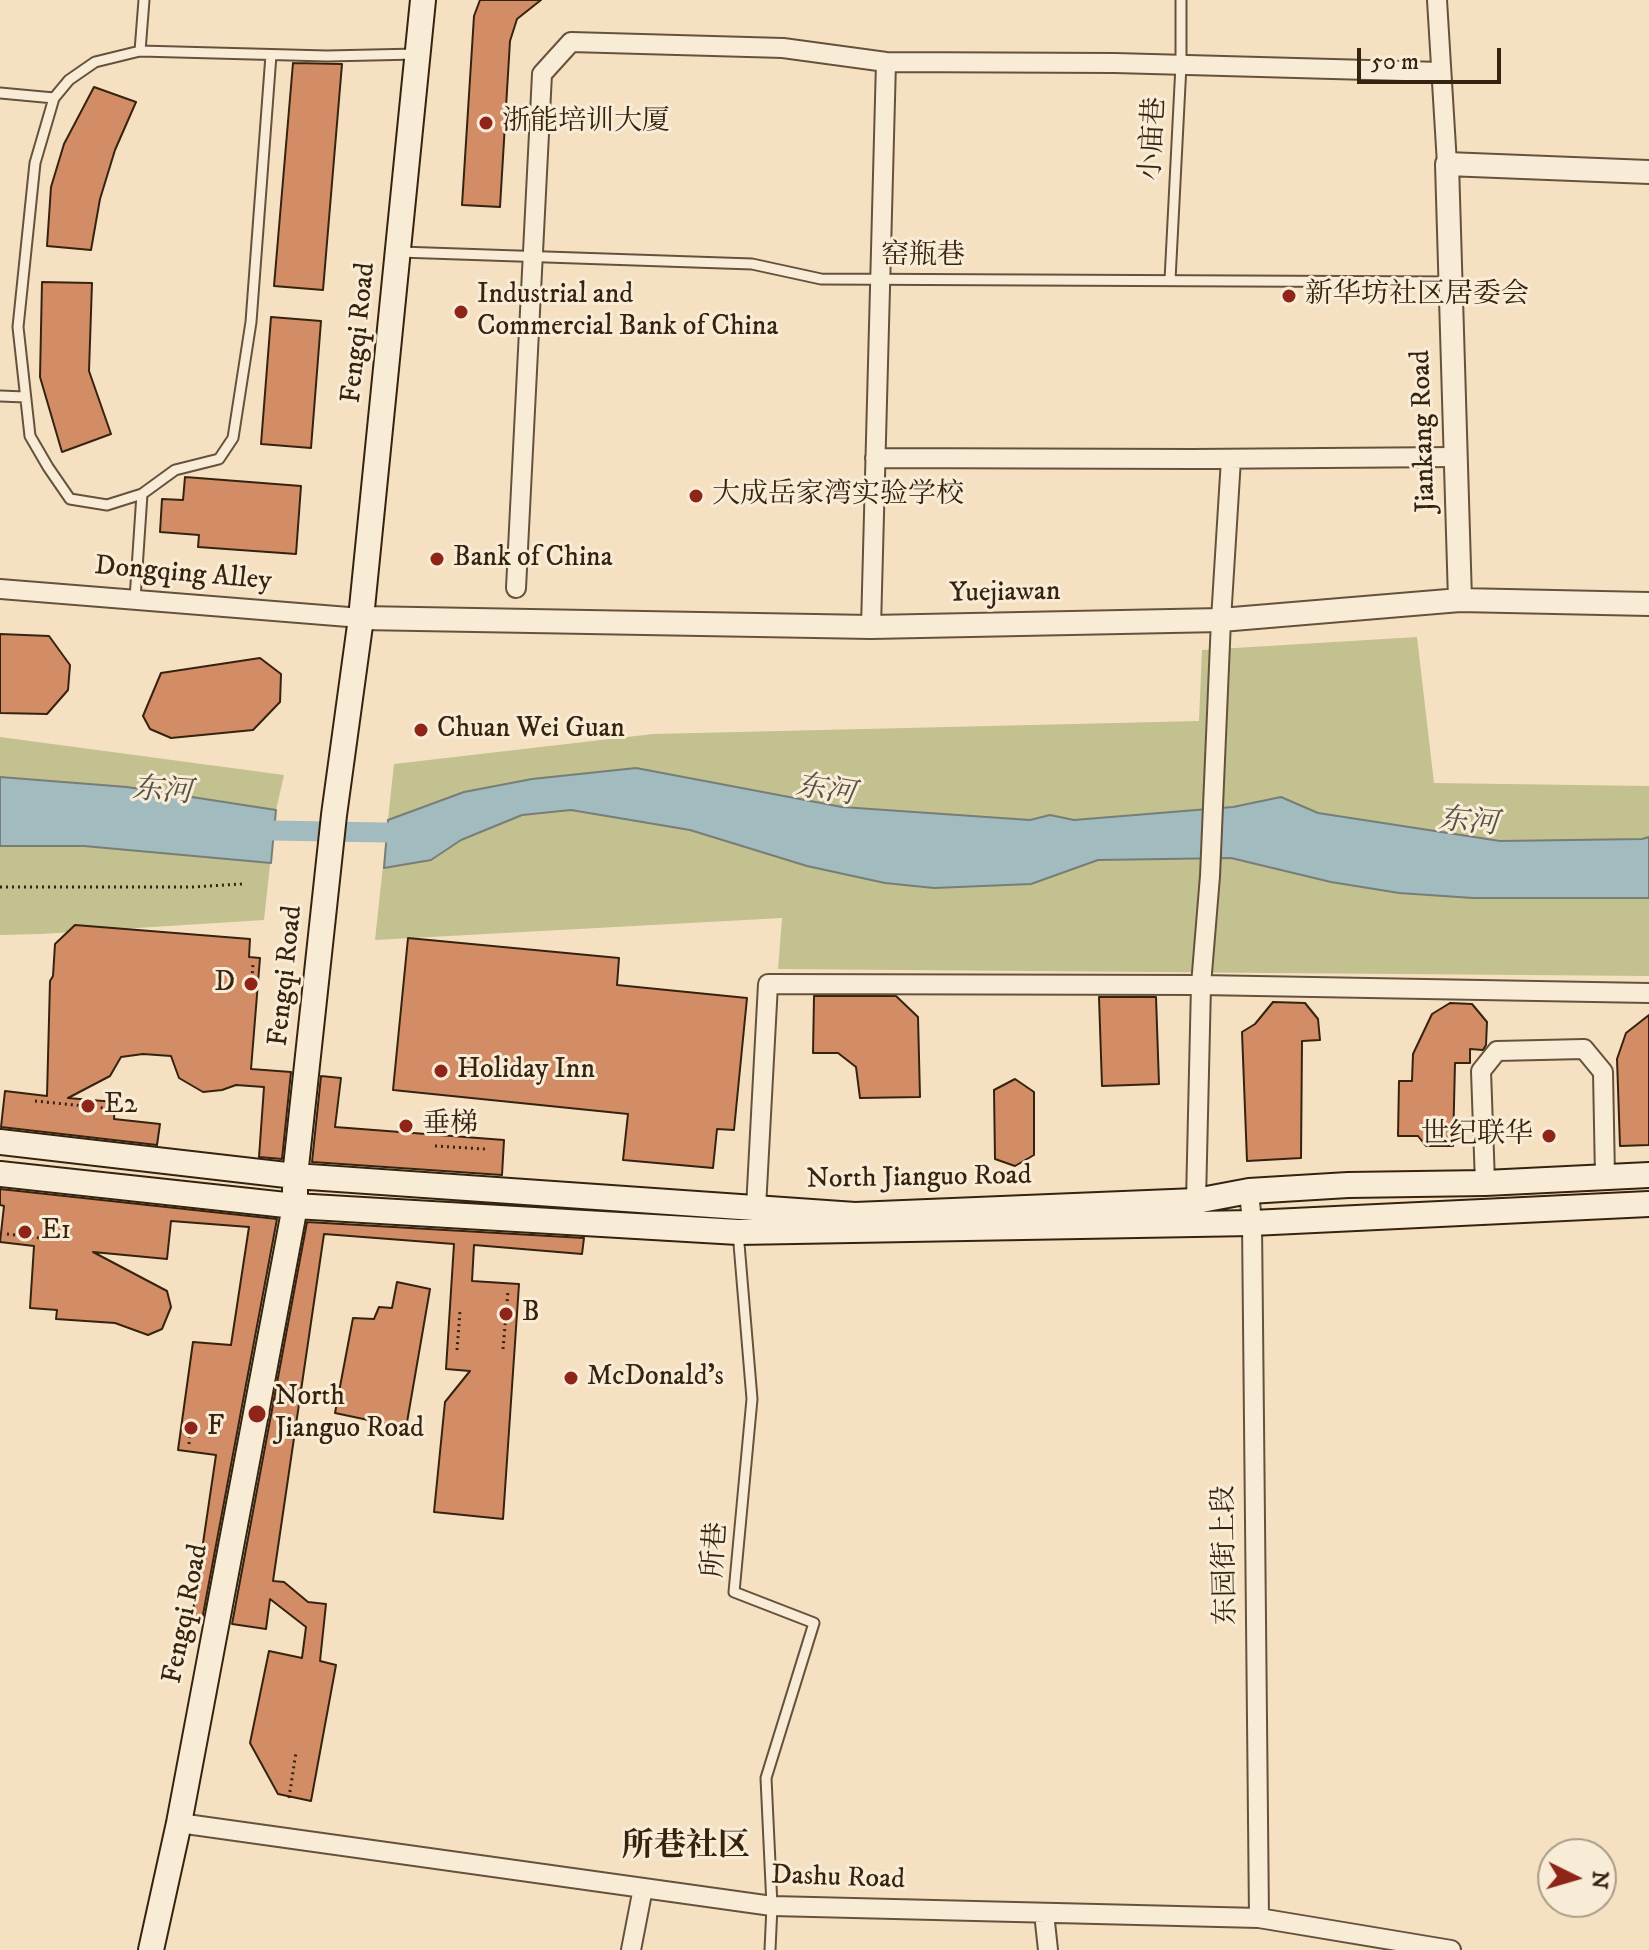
<!DOCTYPE html>
<meta charset="utf-8">
<style>
body{margin:0}
#map{position:relative;width:1649px;height:1950px;overflow:hidden;background:#f5e1c2;font-family:"IM FELL DW Pica",serif}
canvas{display:block}
.north{position:absolute;left:1537px;top:1838px;width:80px;height:80px;box-sizing:border-box;background:#f8ecd7;border:2px solid #aa9c87;border-radius:50%;rotate:95deg;font-size:22px;font-weight:700;line-height:32px;text-align:center;color:#36230f}
.north::after{content:'';display:block;margin:auto;width:28px;height:36px;background:#8f2418;clip-path:polygon(50% 0,100% 100%,50% 72%,0 100%)}
.scale{position:absolute;left:1357px;top:48px;width:144px;height:36px;box-sizing:border-box;border:4px solid #36230f;border-top:0;padding-left:10px;font-size:24px;line-height:28px;white-space:nowrap;color:#36230f;-webkit-text-stroke:6px #f8ecd7;paint-order:stroke}
</style>
<div id="map">
<canvas width="1649" height="1950"></canvas>
<div class="north">N</div>
<div class="scale">50 m</div>
</div>
<script>
const ctx = document.querySelector('canvas').getContext('2d');
ctx.lineJoin = 'round';
function fill(path, color) { ctx.fillStyle = color; ctx.fill(path, 'evenodd'); }
const poly = rows => new Path2D(rows.map(r => 'M' + r).join(''));
function trace(path, color, width, dash) { ctx.strokeStyle = color; ctx.lineWidth = width; ctx.lineCap = dash ? 'butt' : 'round'; ctx.setLineDash(dash || []); ctx.stroke(path); }
function drawText(font, color, halo, rows, align = 'center') {
  ctx.font = font + ' "IM FELL DW Pica","Noto Serif SC",serif'; ctx.lineWidth = 6; ctx.setLineDash([]); ctx.textBaseline = 'middle'; ctx.strokeStyle = halo; ctx.fillStyle = color; for (const [text, x, y, turn = 0] of rows) {
    ctx.save(); ctx.translate(x, y); ctx.rotate((+turn || 0) * Math.PI / 180); ctx.textAlign = isNaN(turn) ? turn : align; if (halo) ctx.strokeText(text, 0, 0); ctx.fillText(text, 0, 0); ctx.restore();
  }
}
fill(poly([
 [1417,637,1434,783,1649,786,1649,976,778,969,782,918,375,940,394,764,653,734,1199,721,1202,650],
 [0,737,284,775,276,810,264,920,41,934,0,935]
]), '#c2c18f');
const water = poly([
 [636,768,842,807,1030,820,1050,815,1074,820,1233,807,1281,797,1318,813,1500,841,1642,839,1649,837,1649,898,1473,898,1399,893,1331,882,1231,858,1098,860,1031,884,934,888,885,883,807,866,690,830,571,810,522,815,461,840,431,860,384,868,388,820,464,792,532,779,636,768],
 [0,777,127,787,276,810,271,863,84,846,0,846,0,777]
]);
fill(water, '#a2bbbe');
trace(water, '#777e78', 2);
trace(poly([
 [247,830,411,833]
]), '#a2bbbe', 20);
const building = poly([
 [480,0,541,0,517,19,510,41,500,207,462,205,474,16,480,0],
 [293,63,342,64,323,290,274,286,293,63],
 [94,87,136,102,115,150,100,199,91,250,47,246,51,187,64,144,94,87],
 [42,282,92,283,89,371,111,434,62,452,40,377,42,282],
 [271,317,321,321,311,448,261,444,271,317],
 [185,477,301,486,296,554,198,547,199,535,160,532,162,499,183,500,185,477],
 [0,634,49,636,70,665,68,690,47,714,0,713,0,634],
 [260,658,281,674,280,702,253,730,171,738,150,729,143,716,161,673,260,658],
 [75,925,250,939,249,957,260,958,251,1069,291,1072,282,1159,259,1157,264,1087,236,1085,222,1090,203,1092,179,1078,171,1056,143,1054,121,1057,110,1076,68,1098,115,1102,114,1119,160,1124,157,1145,1,1127,5,1091,47,1096,50,981,53,976,55,944,75,925],
 [408,938,619,958,617,985,747,998,734,1130,717,1129,713,1168,623,1160,628,1114,393,1090,408,938],
 [814,996,896,996,918,1017,920,1097,860,1098,856,1067,838,1053,813,1053,814,996],
 [1099,997,1156,997,1159,1084,1102,1086,1099,997],
 [1273,1002,1305,1003,1318,1019,1320,1040,1302,1041,1301,1158,1247,1161,1242,1032,1255,1024,1273,1002],
 [1450,1003,1472,1004,1487,1022,1486,1045,1483,1050,1470,1049,1470,1063,1455,1063,1453,1146,1426,1146,1418,1136,1398,1136,1399,1081,1412,1081,1413,1054,1432,1014,1450,1003],
 [1649,1015,1649,1145,1620,1146,1617,1059,1626,1033,1649,1015],
 [321,1076,341,1078,335,1127,504,1140,502,1175,312,1162,321,1076],
 [1015,1079,1034,1092,1034,1155,1015,1166,995,1159,994,1090,1015,1079],
 [0,1189,277,1219,202,1620,192,1618,216,1455,178,1450,193,1342,231,1345,249,1227,171,1221,167,1259,93,1252,167,1291,171,1307,162,1329,148,1335,115,1323,56,1319,57,1310,30,1308,34,1246,0,1242,4,1206,0,1205,0,1189],
 [307,1222,584,1238,582,1254,474,1245,472,1281,519,1284,503,1519,434,1512,445,1402,470,1371,446,1369,454,1244,324,1234,273,1581,284,1582,308,1602,326,1604,320,1661,336,1665,311,1801,278,1794,250,1743,269,1651,302,1658,306,1627,270,1599,266,1629,232,1624,307,1222],
 [397,1282,430,1289,406,1428,335,1413,353,1318,374,1319,379,1307,392,1308,397,1282]
]);
fill(building, '#d38d66');
trace(building, '#36230f', 2);
const service = poly([
 [140,51,144,0],
 [271,55,251,322,233,438,219,459,175,470,142,494,107,505,70,499,48,467,30,436,18,327,35,163,54,98,69,80,95,62,140,51,327,56,417,54],
 [0,93,54,98],
 [400,252,752,264,821,279,1451,282],
 [1170,280,1181,65,1181,0],
 [0,396,25,397],
 [135,599,142,494],
 [738,1232,752,1399,734,1592,814,1623,766,1778,772,1906,770,1950]
]);
const minor = poly([
 [1437,0,1447,164],
 [875,458,1192,459,1456,457],
 [516,588,542,74,571,42,783,48,886,62,1115,63,1441,72],
 [0,589,361,618],
 [871,627,886,62],
 [1485,1183,1481,1071,1497,1051,1584,1049,1603,1072,1605,1177],
 [1249,1191,1252,1223,1259,1918],
 [1196,1201,1201,985,1210,876,1221,620,1231,459],
 [756,1208,768,984,1201,985,1649,993],
 [179,1823,772,1906,1259,1918,1451,1950],
 [1044,1913,1048,1950],
 [631,1950,643,1888]
]);
const tertiary = poly([
 [1460,600,1447,164,1649,172],
 [361,618,871,627,1221,620,1460,600,1649,604]
]);
const secondary = poly([
 [0,1142,295,1176,855,1215,1196,1201,1249,1191,1348,1185,1485,1183,1649,1175],
 [0,1174,295,1206,738,1232,1252,1223,1649,1204],
 [151,1950,179,1823,295,1206,295,1176,334,815,361,618,423,0]
]);
trace(service, '#66523c', 13);
trace(minor, '#66523c', 22);
trace(tertiary, '#66523c', 26);
trace(secondary, '#36230f', 28);
trace(poly([
 [0,887,192,887,242,884],
 [251,991,253,964],
 [35,1101,104,1108],
 [435,1146,485,1149],
 [7,1234,48,1239],
 [503,1349,508,1291],
 [457,1350,460,1311],
 [189,1444,191,1422],
 [289,1798,296,1752]
]), '#36230f', 3, [2, 4]);
trace(service, '#f8ecd7', 9);
trace(minor, '#f8ecd7', 18);
trace(tertiary, '#f8ecd7', 22);
trace(secondary, '#f8ecd7', 24);
for (const [x, y, r, color] of [
 [486,123,8,"#8f2418"],
 [1289,296,8,"#8f2418"],
 [461,312,8,"#8f2418"],
 [696,496,8,"#8f2418"],
 [437,559,8,"#8f2418"],
 [421,730,8,"#8f2418"],
 [251,984,8,"#8f2418"],
 [441,1071,8,"#8f2418"],
 [88,1106,8,"#8f2418"],
 [406,1126,8,"#8f2418"],
 [1549,1136,8,"#8f2418"],
 [25,1232,8,"#8f2418"],
 [506,1314,8,"#8f2418"],
 [571,1378,8,"#8f2418"],
 [257,1414,10,"#8f2418"],
 [191,1428,8,"#8f2418"]
]) { const dot = new Path2D(); dot.arc(x, y, r, 0, 2 * Math.PI); ctx.fillStyle = color; ctx.fill(dot); trace(dot, '#f8ecd7', 3); }
drawText('28px', '#36230f', '#f8ecd7', [
 ["浙能培训大厦",502,123],
 ["Industrial and",477,296],
 ["Commercial Bank of China",477,328],
 ["新华坊社区居委会",1305,296],
 ["大成岳家湾实验学校",712,496],
 ["Bank of China",453,559],
 ["Chuan Wei Guan",437,730],
 ["D",235,984,"right"],
 ["Holiday Inn",457,1071],
 ["E2",104,1106],
 ["垂梯",422,1126],
 ["世纪联华",1533,1136,"right"],
 ["E1",41,1232],
 ["B",522,1314],
 ["McDonald's",587,1378],
 ["North",275,1398],
 ["Jianguo Road",275,1430],
 ["F",207,1428]
], 'left');
drawText('28px', '#36230f', '#f8ecd7', [
 ["小庙巷",1155,139,-87],
 ["窑瓶巷",923,257],
 ["Fengqi Road",360,333,-84],
 ["Jiankang Road",1425,431,-92],
 ["Dongqing Alley",183,575,5],
 ["Yuejiawan",1005,594,-1],
 ["Fengqi Road",287,976,-84],
 ["North Jianguo Road",919,1179,-1],
 ["所巷",717,1550,-86],
 ["东园街上段",1227,1555,-91],
 ["Fengqi Road",187,1614,-79],
 ["Dashu Road",838,1879,2]
]);
drawText('italic 30px', '#565144', '#f8ecd7', [
 ["东河",825,792,9],
 ["东河",162,793,4],
 ["东河",1468,824,5]
]);
drawText('bold 32px', '#36230f', '#f8ecd7', [
 ["所巷社区",686,1848]
]);
</script>
